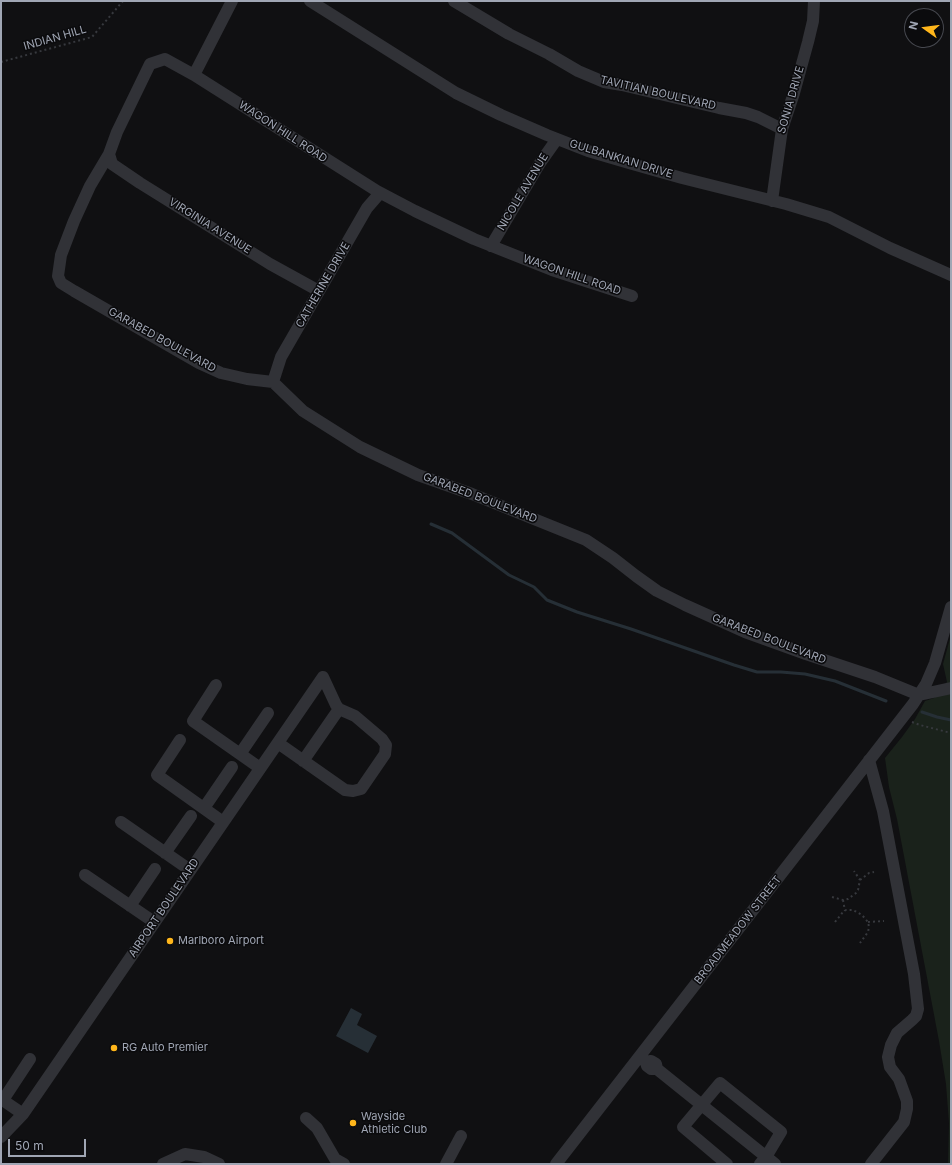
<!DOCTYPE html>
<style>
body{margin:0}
#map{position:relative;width:952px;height:1165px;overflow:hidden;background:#101012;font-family:Inter,sans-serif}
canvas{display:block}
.frame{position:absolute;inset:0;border:2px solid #a0a6b4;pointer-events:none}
.north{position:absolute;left:904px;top:8px;width:40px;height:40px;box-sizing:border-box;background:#0b0b0d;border:1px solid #474950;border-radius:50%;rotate:284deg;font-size:11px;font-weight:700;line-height:16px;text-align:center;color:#a0a6b4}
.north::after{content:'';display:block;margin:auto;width:14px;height:18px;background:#ffb61b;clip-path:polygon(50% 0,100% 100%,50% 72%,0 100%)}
.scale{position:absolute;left:8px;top:1139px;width:78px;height:18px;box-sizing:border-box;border:2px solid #a0a6b4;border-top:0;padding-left:5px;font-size:12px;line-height:14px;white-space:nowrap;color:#a0a6b4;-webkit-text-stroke:3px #0b0b0d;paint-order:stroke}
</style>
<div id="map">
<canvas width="952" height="1165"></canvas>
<div class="frame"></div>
<div class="north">N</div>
<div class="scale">50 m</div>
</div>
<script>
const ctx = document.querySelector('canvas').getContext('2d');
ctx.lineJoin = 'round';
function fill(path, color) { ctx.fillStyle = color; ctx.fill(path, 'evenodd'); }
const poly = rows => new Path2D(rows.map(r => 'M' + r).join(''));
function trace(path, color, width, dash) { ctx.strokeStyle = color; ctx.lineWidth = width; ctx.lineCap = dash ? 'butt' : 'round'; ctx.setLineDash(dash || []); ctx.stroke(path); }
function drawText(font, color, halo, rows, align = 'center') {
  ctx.font = font + ' Inter,sans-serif'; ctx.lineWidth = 3; ctx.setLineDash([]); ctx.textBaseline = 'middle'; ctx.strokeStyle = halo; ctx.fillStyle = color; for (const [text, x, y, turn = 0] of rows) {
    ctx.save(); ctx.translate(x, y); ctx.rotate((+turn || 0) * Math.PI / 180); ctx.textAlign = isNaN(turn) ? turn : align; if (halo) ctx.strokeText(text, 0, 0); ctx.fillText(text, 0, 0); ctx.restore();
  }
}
fill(poly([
 [951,635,951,1164,948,1164,949,1123,946,1084,939,1041,897,819,889,787,885,758,902,737,915,719,925,701,934,698,947,682,943,664]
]), '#1a221b');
fill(poly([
 [351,1008,362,1014,357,1025,377,1036,368,1053,336,1036]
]), '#262f36');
trace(poly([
 [431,524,452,533,509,575,534,587,547,600,577,612,631,629,734,665,757,672,781,672,805,674,835,681,886,701],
 [922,712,937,717,951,720]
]), '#262f36', 3);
trace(poly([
 [1,62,92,37,123,1],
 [912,722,920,725,951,733],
 [860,880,869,873,874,872],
 [832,897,843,900,848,899,856,893,858,890,860,880,854,871],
 [843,900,845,911],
 [835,922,843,912,846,910,853,910,862,915,868,922,869,927,868,932,860,943],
 [868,922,884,921]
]), '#37393e', 2, [2, 3]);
trace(poly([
 [310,1,456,93,501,115,547,135,588,151,629,163,682,178,786,204,829,217,890,248,951,275],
 [454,1,509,34,549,54,578,71,604,82,622,85,719,108,746,113,758,117,782,129],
 [194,75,232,1],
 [109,154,112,164,140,183,270,264,319,291],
 [772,201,782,129,794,93,808,42,813,21,814,1],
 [491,246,540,163,557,139],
 [632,296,552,270,474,239,415,211,377,191,194,75,165,59,150,64,117,132,109,154,90,186,74,221,61,255,58,276,61,283,74,291,199,363,221,373,247,379,273,382,303,411,360,447,418,475,472,494,586,540,613,558,636,576,657,591,685,605,745,632,806,654,875,677,919,695],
 [273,382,281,357,367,208,380,193],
 [216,685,193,721,260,768],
 [919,695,951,688],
 [180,740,157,775,223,822],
 [278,743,345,790,353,791,361,789,385,754,386,745,382,739,355,716,339,709,336,705,323,677],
 [240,754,268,713],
 [869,760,883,811,914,974,918,1009,916,1016,912,1020,897,1033,891,1045,888,1057,890,1067,899,1079,907,1101,907,1109,904,1122,871,1164],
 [303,761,339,709],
 [204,808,232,767],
 [121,822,190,870],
 [165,853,191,816],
 [85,875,154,922],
 [130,906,155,869],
 [640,1057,646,1062,647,1066,651,1069,657,1069,656,1064,651,1061,646,1062],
 [657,1069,775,1164],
 [1,1099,23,1114],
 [3,1100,30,1059],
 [306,1118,317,1128,335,1159,344,1164],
 [1,1137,23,1114,323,677],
 [163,1164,185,1154,204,1157,219,1164],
 [446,1164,461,1136],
 [556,1164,913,704,926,684,935,663,951,607],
 [727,1164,683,1127,720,1083,781,1132,766,1157,760,1164]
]), '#313237', 12);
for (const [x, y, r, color] of [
 [170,941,4,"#ffb61b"],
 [114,1048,4,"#ffb61b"],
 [353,1123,4,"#ffb61b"]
]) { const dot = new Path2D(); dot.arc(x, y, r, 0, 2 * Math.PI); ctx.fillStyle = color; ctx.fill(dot); trace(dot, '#0b0b0d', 1.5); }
drawText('11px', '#a0a6b4', '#0b0b0d', [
 ["INDIAN HILL",55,38,-16],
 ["TAVITIAN BOULEVARD",658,93,13],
 ["SONIA DRIVE",791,100,-74],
 ["WAGON HILL ROAD",283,132,33],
 ["GULBANKIAN DRIVE",621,159,17],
 ["NICOLE AVENUE",523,192,-59],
 ["VIRGINIA AVENUE",210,226,32],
 ["WAGON HILL ROAD",572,275,19],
 ["CATHERINE DRIVE",323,285,-60],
 ["GARABED BOULEVARD",162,340,29],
 ["GARABED BOULEVARD",480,498,21],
 ["GARABED BOULEVARD",769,639,21],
 ["AIRPORT BOULEVARD",164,908,-56],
 ["BROADMEADOW STREET",738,930,-52]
]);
drawText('11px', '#a0a6b4', '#0b0b0d', [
 ["Marlboro Airport",178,941],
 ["RG Auto Premier",122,1048],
 ["Wayside",361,1117],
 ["Athletic Club",361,1130]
], 'left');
</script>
